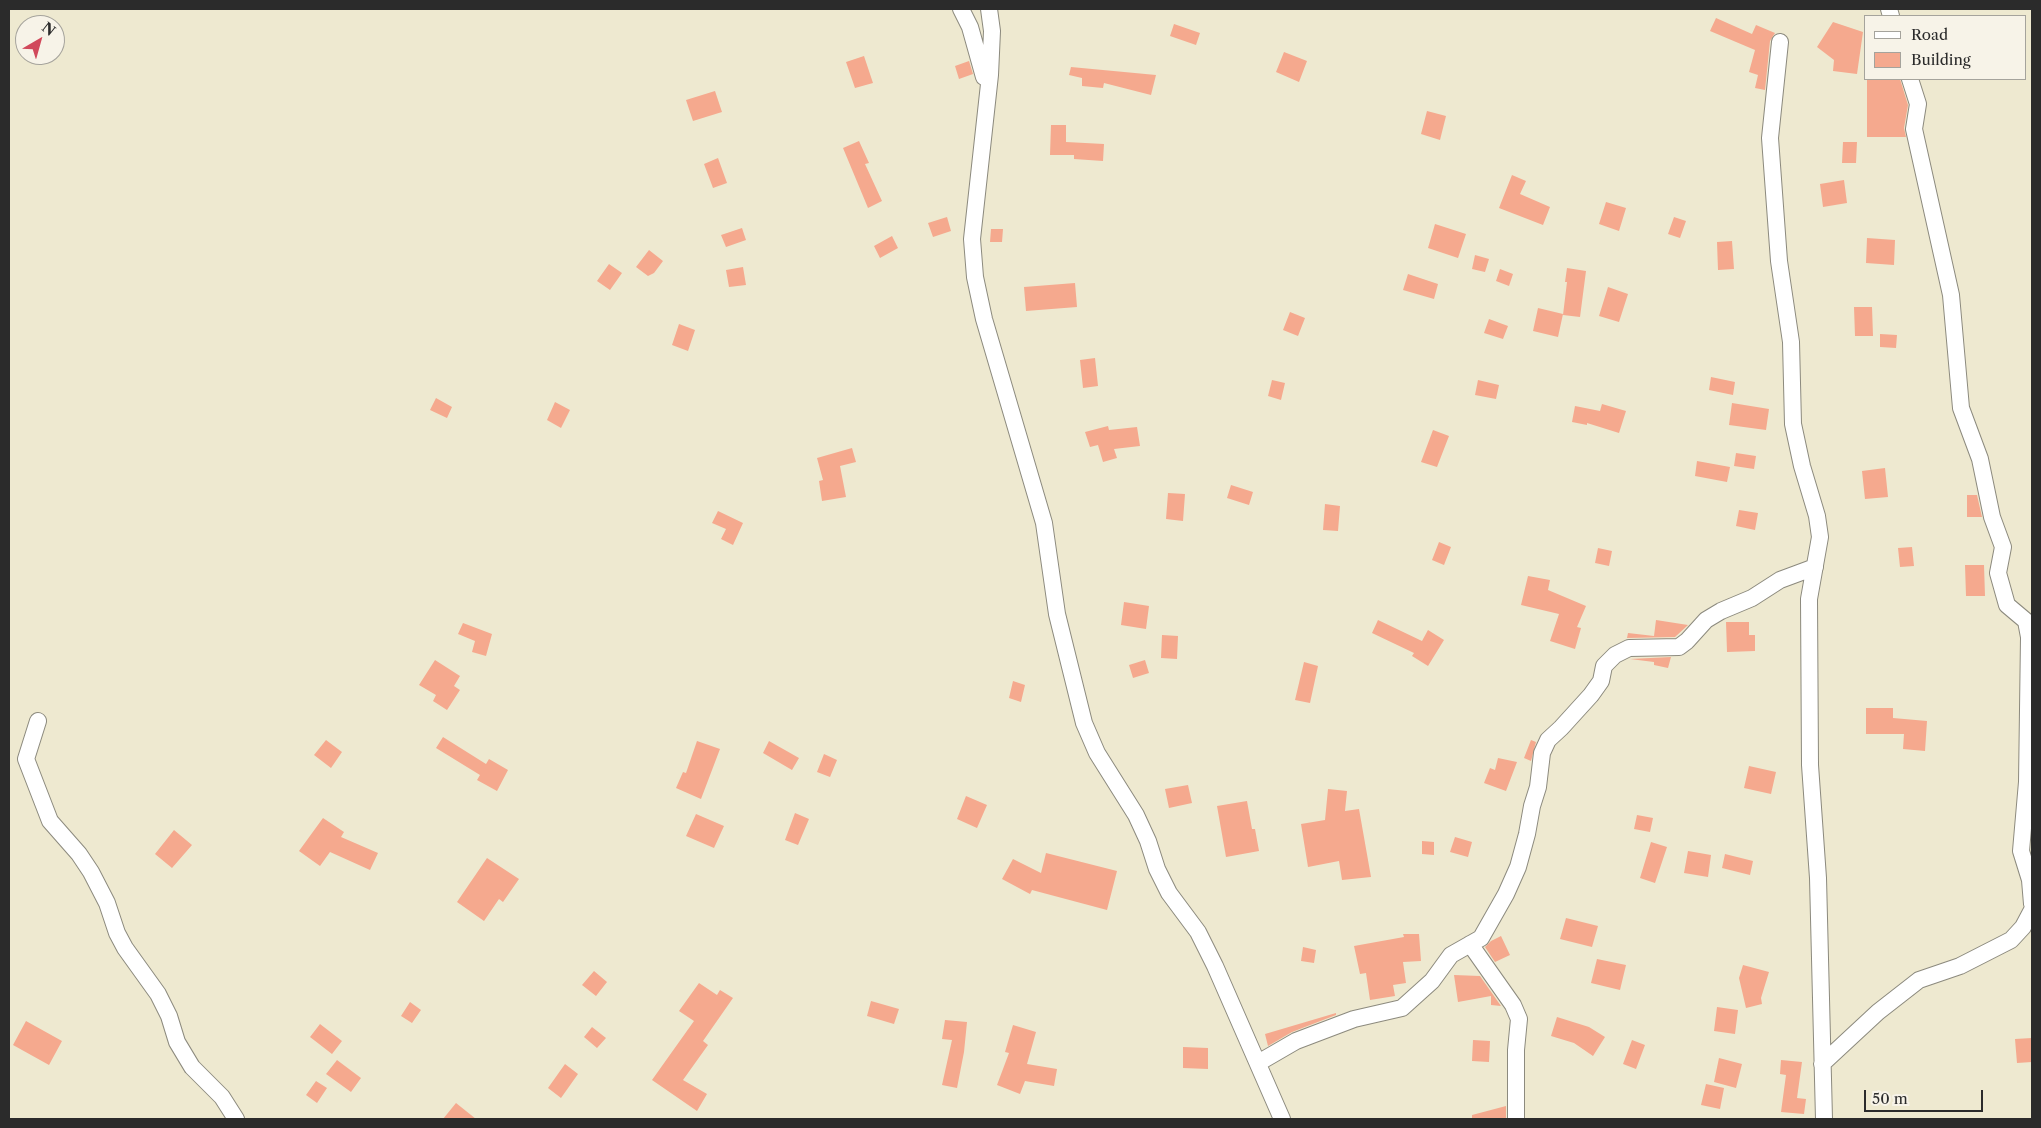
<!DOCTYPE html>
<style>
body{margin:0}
#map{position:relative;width:2041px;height:1128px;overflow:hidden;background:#eee9d0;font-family:"Libre Caslon Text",serif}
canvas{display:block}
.frame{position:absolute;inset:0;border:10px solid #2b2b2b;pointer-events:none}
.legend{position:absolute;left:1864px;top:15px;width:162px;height:65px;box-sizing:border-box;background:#f7f3e8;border:1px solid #a5a39c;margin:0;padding:6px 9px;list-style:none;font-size:15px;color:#2b2b2b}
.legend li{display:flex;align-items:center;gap:10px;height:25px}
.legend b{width:25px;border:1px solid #a5a39c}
.north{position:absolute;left:15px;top:15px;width:50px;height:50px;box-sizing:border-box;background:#f7f3e8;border:1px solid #a5a39c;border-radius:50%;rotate:38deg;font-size:14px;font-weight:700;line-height:20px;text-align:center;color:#2b2b2b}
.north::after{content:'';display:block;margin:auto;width:18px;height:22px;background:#d1495b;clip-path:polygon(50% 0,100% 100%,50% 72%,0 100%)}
.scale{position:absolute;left:1864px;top:1090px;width:119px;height:22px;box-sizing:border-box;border:2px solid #2b2b2b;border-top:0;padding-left:6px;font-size:15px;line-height:18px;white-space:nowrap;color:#2b2b2b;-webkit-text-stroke:4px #f7f3e8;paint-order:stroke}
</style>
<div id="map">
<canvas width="2041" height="1128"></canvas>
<div class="frame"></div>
<ul class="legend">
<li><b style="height:6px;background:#fff"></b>Road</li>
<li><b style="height:14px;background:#f5a98e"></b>Building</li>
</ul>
<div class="north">N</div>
<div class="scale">50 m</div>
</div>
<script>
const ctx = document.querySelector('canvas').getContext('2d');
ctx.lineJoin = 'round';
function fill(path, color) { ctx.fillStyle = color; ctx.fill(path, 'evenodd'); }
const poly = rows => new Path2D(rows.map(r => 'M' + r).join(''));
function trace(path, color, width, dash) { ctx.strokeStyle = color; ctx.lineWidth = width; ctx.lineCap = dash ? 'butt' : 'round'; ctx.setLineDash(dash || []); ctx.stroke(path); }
fill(poly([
 [1716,18,1752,34,1756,25,1775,33,1770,41,1765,90,1755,88,1758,75,1749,72,1755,50,1710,31],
 [1833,22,1863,32,1857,74,1833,71,1834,60,1817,47],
 [1174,24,1200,33,1196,45,1170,36],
 [1284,52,1307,61,1299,82,1276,72],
 [864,56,873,83,855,88,846,62],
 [969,61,973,74,959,79,955,66],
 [1071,67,1156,75,1151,95,1104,83,1103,88,1082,86,1082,78,1069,75],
 [1867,79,1900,79,1908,105,1904,128,1906,137,1867,137],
 [715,91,722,112,693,121,686,100],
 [1427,111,1446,116,1440,140,1421,134],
 [1051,125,1066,125,1066,142,1104,144,1103,161,1074,159,1074,155,1050,155],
 [859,141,869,163,865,164,882,201,868,208,843,148],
 [1843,142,1857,142,1856,163,1842,163],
 [718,158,727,183,713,188,704,164],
 [1512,175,1526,181,1520,194,1550,207,1543,225,1499,208],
 [1844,180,1847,203,1823,207,1820,184],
 [1606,202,1626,208,1619,231,1599,224],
 [947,217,951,231,933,237,928,223],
 [1674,217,1686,221,1680,238,1668,234],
 [1435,224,1466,234,1458,258,1428,248],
 [742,228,746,240,726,247,721,235],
 [991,229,1003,229,1002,242,990,242],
 [892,236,898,248,880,258,874,246],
 [1867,238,1895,240,1894,265,1866,263],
 [1732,241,1734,269,1718,270,1717,242],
 [649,250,663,261,654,273,648,276,636,267],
 [1475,255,1489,259,1485,272,1472,269],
 [609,264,622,273,610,290,597,281],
 [743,267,746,285,729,287,726,270],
 [1567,268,1586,271,1580,317,1563,315,1567,282,1565,282],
 [1500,269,1513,274,1509,286,1496,281],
 [1408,274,1438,284,1434,299,1403,290],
 [1075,283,1077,307,1026,311,1024,287],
 [1608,287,1628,294,1619,322,1599,316],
 [1854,307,1872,307,1873,336,1855,336],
 [1538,308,1563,314,1558,337,1533,331],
 [1290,312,1305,318,1298,336,1283,330],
 [1489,319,1508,326,1503,339,1484,333],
 [679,324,695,330,688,351,672,345],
 [1880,334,1897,335,1896,348,1880,347],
 [1095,358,1098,386,1083,388,1080,360],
 [1711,377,1735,382,1733,395,1709,390],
 [1272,380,1285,383,1281,400,1268,396],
 [1478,380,1499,385,1496,399,1475,395],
 [436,398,452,407,447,418,430,410],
 [555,402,570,410,561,428,547,420],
 [1732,403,1769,409,1766,430,1729,425],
 [1602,404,1626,411,1619,433,1587,423,1587,425,1572,422,1575,406,1600,411],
 [1108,426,1109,430,1137,427,1140,446,1114,449,1117,458,1103,462,1098,445,1090,447,1085,432],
 [1433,430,1449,436,1437,467,1421,462],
 [852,448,856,462,840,466,846,497,822,501,819,481,823,480,817,458],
 [1736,453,1756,456,1754,469,1734,466],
 [1697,461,1730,467,1727,482,1695,476],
 [1885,468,1888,497,1865,499,1862,471],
 [1231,485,1253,492,1249,505,1227,498],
 [1168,493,1185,494,1183,521,1166,519],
 [1967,495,1977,495,1982,517,1967,517],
 [1325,504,1340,506,1338,531,1323,530],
 [1739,510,1758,513,1755,530,1736,526],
 [718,511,743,523,733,545,721,539,726,529,712,523],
 [1439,542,1451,547,1444,565,1432,560],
 [1912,547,1914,566,1900,567,1898,548],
 [1598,548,1612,551,1609,566,1595,563],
 [1965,565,1984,565,1985,596,1966,596],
 [1528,576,1550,580,1548,590,1586,606,1577,627,1581,628,1575,649,1550,641,1559,614,1521,605],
 [1124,602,1149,606,1146,629,1121,625],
 [1378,620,1422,641,1428,630,1444,640,1428,666,1412,656,1414,653,1372,633],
 [1656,620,1688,625,1675,637,1627,638,1628,633,1654,636],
 [1726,622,1749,622,1749,635,1755,635,1755,651,1727,652],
 [463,623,492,634,486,656,472,652,475,641,458,634],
 [1162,635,1178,636,1177,659,1161,658],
 [1671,657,1668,668,1654,665,1654,662,1630,659],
 [435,660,460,676,454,686,460,690,447,710,433,701,436,695,419,685],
 [1145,660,1149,673,1133,678,1129,665],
 [1304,662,1318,666,1310,703,1295,700],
 [1013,681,1025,685,1021,702,1009,698],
 [1866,708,1893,708,1893,718,1927,721,1925,751,1903,749,1904,734,1866,734],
 [443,737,486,764,489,759,508,770,497,791,477,780,480,775,436,748],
 [326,740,342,752,331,768,314,755],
 [1531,740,1536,742,1531,761,1524,758],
 [697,741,720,749,701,799,676,788,683,772,686,773],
 [769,741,799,758,792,770,763,753],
 [824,754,837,760,830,777,817,772],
 [1498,758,1517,762,1506,791,1484,783,1490,768,1495,770],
 [1749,766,1776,772,1771,794,1744,788],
 [1188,785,1192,803,1169,808,1165,789],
 [1328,789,1347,791,1345,811,1359,809,1371,877,1342,880,1339,861,1308,867,1301,824,1325,820],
 [966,796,987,805,977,828,957,819],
 [1247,801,1252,829,1255,829,1259,851,1226,857,1217,806],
 [795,813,809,819,798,845,785,840],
 [696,814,724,826,714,848,686,836],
 [1637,815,1653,818,1650,832,1634,829],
 [323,818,344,832,341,837,378,853,370,870,330,852,320,866,299,851],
 [174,830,192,845,172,868,155,854],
 [1455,837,1472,842,1468,857,1450,852],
 [1422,841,1434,842,1434,855,1422,854],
 [1651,842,1667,847,1655,883,1640,878],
 [1688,851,1711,855,1708,877,1684,873],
 [1046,853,1117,871,1107,910,1032,890,1030,894,1002,879,1013,859,1041,873],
 [1725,854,1753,861,1750,875,1722,868],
 [487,858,519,879,503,902,499,899,484,921,457,902],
 [1566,918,1598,926,1592,947,1560,939],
 [1403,934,1419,934,1421,961,1403,962,1406,983,1393,985,1395,996,1370,1000,1366,973,1360,974,1354,946,1404,937],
 [1501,936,1510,955,1495,962,1485,947,1491,941],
 [1303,947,1316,950,1314,963,1301,961],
 [1597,959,1626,965,1620,990,1591,983],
 [1743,965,1769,972,1761,998,1762,1004,1746,1008,1739,978],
 [594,971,607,982,596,996,582,985],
 [1454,975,1480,976,1501,1006,1491,1005,1491,996,1458,1002],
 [699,983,717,995,720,990,733,998,703,1041,708,1045,683,1080,707,1094,697,1111,652,1080,694,1021,679,1011],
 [871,1001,899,1009,894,1024,867,1016],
 [410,1002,421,1010,412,1023,401,1016],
 [1717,1007,1738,1010,1735,1034,1714,1031],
 [1336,1013,1336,1015,1292,1032,1268,1046,1265,1034],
 [1557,1017,1589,1027,1605,1037,1593,1056,1574,1043,1551,1036],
 [945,1020,967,1022,964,1052,957,1088,942,1085,952,1040,942,1039],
 [26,1021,62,1041,49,1065,13,1045],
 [320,1024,342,1041,332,1054,310,1037],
 [1013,1025,1036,1032,1027,1064,1057,1069,1054,1086,1025,1081,1020,1094,997,1085,1009,1053,1005,1052],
 [592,1027,606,1038,597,1048,584,1037],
 [2032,1038,2032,1062,2017,1063,2015,1039],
 [1473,1040,1490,1041,1489,1062,1472,1061],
 [1632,1040,1645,1045,1636,1069,1623,1064],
 [1183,1047,1208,1048,1208,1069,1183,1068],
 [1719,1058,1742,1064,1736,1088,1714,1082],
 [337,1060,361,1078,351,1092,326,1074],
 [1781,1060,1802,1062,1797,1098,1806,1099,1804,1114,1781,1112,1786,1075,1780,1074],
 [565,1064,578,1074,561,1098,548,1088],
 [316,1081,327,1088,317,1103,306,1095],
 [1706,1084,1724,1088,1720,1109,1701,1105],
 [456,1103,476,1119,443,1119],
 [1506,1106,1506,1119,1472,1119,1472,1115]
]), '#f5a98e');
const street = poly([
 [961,9,970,27,984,77],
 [989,9,992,31,990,75,972,239,975,277,984,319,1044,523,1057,614,1084,723,1097,753,1136,815,1148,841,1157,869,1169,893,1198,932,1215,966,1282,1119],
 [1889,9,1891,16],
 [1780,42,1770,138,1779,261,1791,342,1793,424,1802,466,1817,516,1820,537,1809,599,1810,765,1818,878,1824,1119],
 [1910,79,1918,104,1914,129,1951,295,1961,408,1980,459,1992,517,2003,547,1998,573,2007,605,2026,621,2029,637,2027,782,2021,851,2030,880,2032,904],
 [38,721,26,759,50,821,79,854,91,872,107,903,117,933,125,948,158,994,169,1016,177,1042,192,1067,222,1097,236,1119],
 [1470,944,1513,1005,1519,1019,1516,1050,1516,1119],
 [1258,1063,1296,1041,1354,1019,1402,1008,1432,981,1451,955,1481,938,1506,894,1518,867,1527,834,1532,806,1538,787,1542,753,1548,740,1561,728,1591,695,1601,681,1604,666,1615,655,1629,648,1679,647,1687,641,1706,620,1721,611,1752,598,1780,580,1815,567],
 [1822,1064,1878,1012,1919,980,1960,966,2011,940,2023,927,2032,910]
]);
trace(street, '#8c8a7e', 18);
trace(street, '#fff', 16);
</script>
